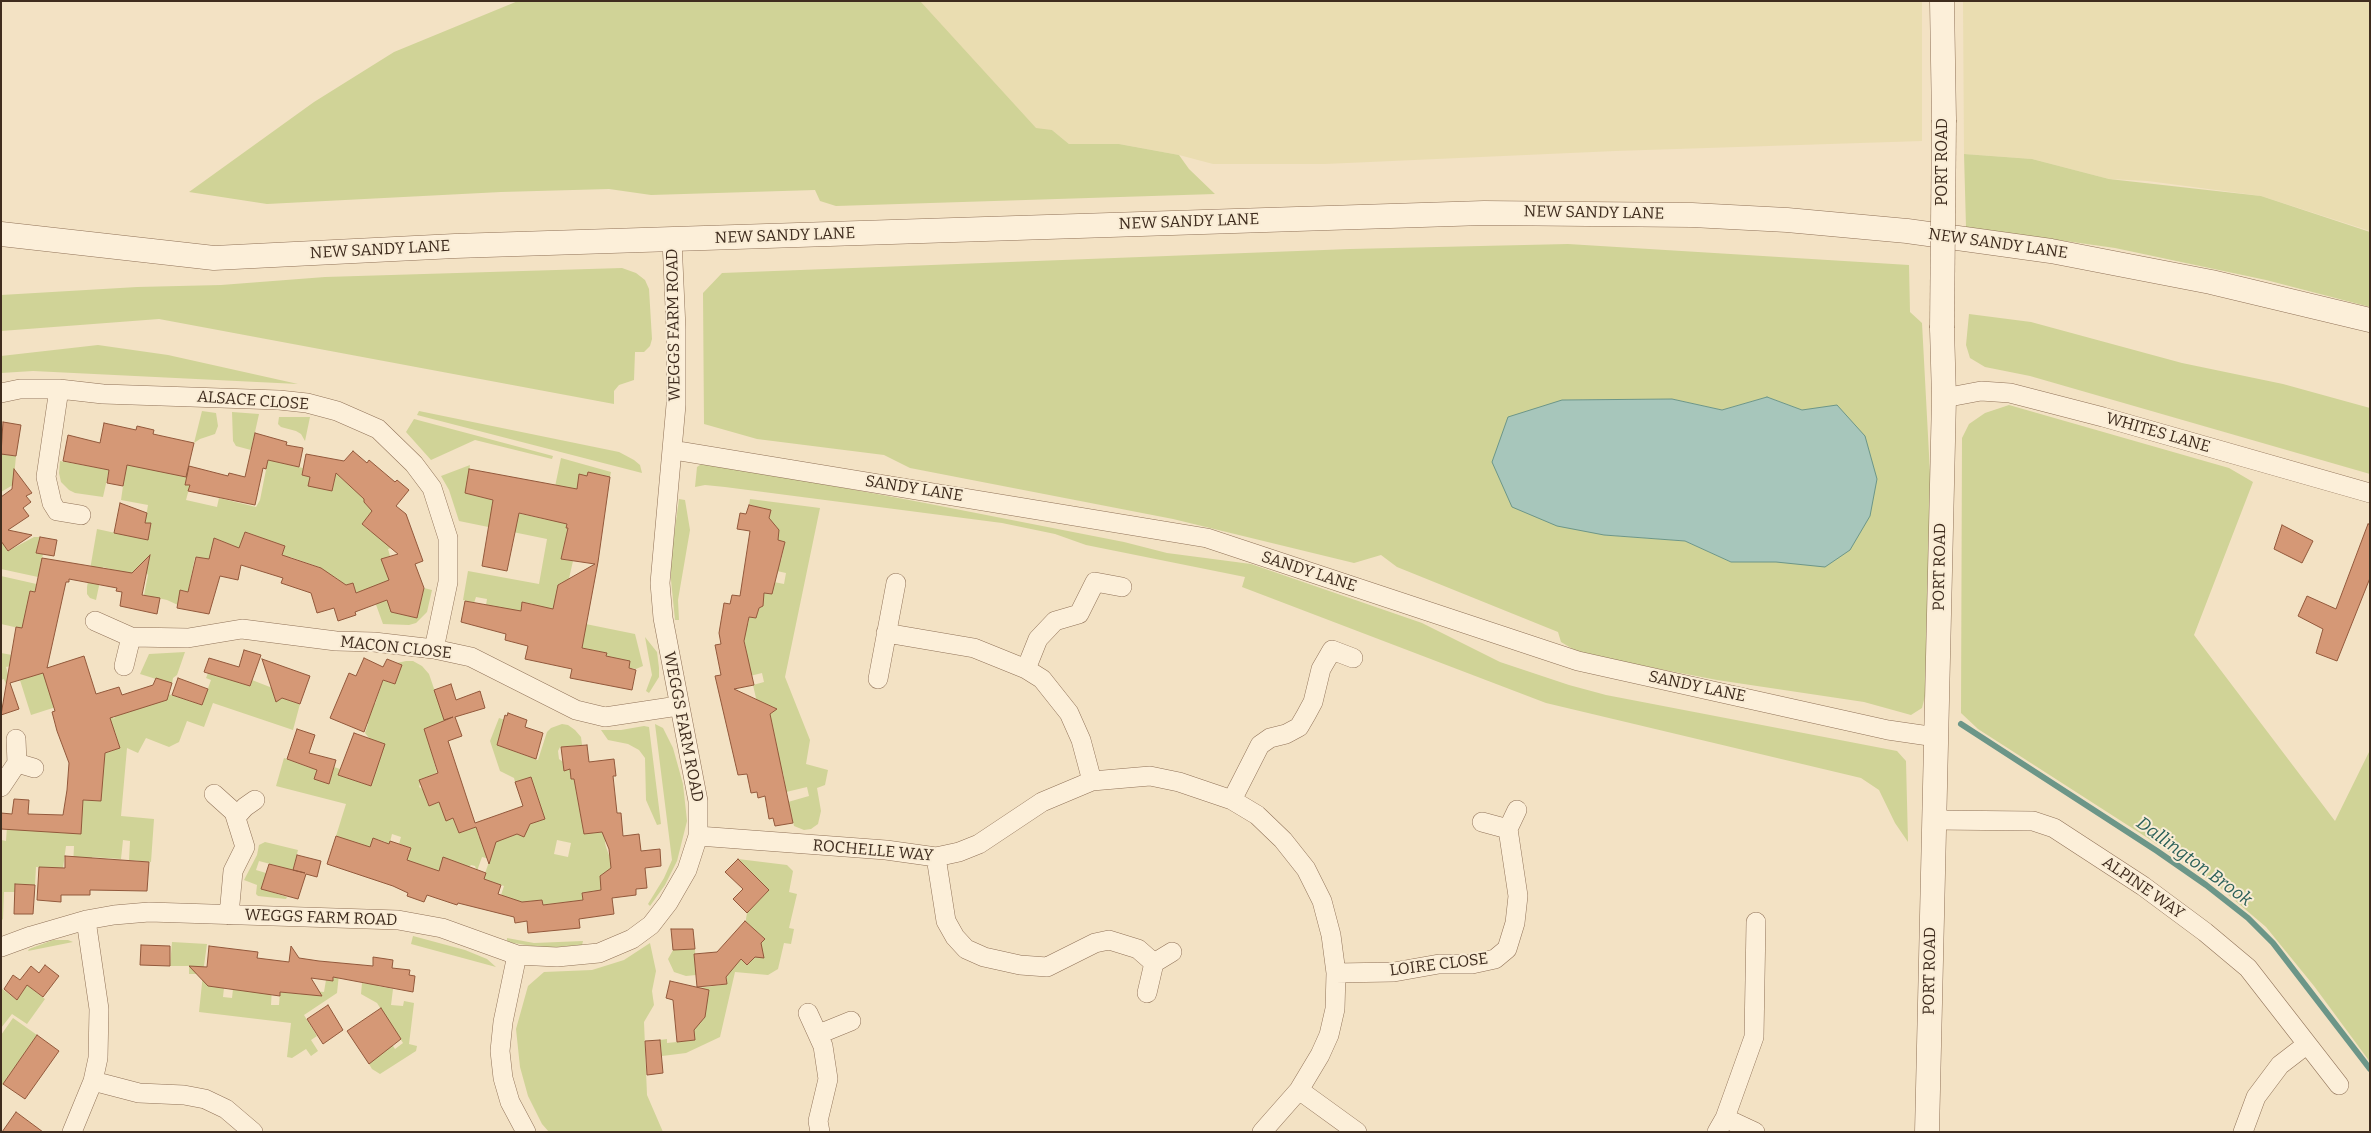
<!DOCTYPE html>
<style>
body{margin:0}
#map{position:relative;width:2371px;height:1133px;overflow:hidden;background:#f3e2c4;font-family:Bitter,serif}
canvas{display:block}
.frame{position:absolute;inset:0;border:2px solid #3f2c1e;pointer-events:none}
</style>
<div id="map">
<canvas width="2371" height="1133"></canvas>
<div class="frame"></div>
</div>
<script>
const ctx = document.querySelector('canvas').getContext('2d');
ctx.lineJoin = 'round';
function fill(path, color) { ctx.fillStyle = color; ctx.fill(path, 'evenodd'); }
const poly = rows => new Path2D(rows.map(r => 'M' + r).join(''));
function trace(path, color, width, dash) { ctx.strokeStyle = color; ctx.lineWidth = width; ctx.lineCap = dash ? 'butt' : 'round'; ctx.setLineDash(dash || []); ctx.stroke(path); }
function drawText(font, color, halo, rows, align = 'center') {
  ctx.font = font + ' Bitter,serif'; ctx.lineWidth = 4; ctx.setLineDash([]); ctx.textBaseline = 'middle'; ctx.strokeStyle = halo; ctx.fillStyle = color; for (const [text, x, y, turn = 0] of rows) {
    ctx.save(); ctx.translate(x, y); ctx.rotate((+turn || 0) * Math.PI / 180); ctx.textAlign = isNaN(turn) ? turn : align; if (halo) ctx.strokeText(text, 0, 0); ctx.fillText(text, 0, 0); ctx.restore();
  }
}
fill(poly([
 [913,1,1922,1,1922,141,1615,151,1325,164,1213,164,1179,155,1119,144,1069,144,1052,130,1030,138],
 [1963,1,2370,1,2370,231,2261,196,2148,181,2109,179,2032,159,1964,154]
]), '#eaddb1');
fill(poly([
 [518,1,920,1,1036,128,1052,130,1069,144,1119,144,1179,155,1189,169,1215,194,836,206,820,201,815,190,651,195,609,189,501,192,267,204,189,192,314,102,394,52],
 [1964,154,2032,159,2109,179,2261,196,2370,232,2370,307,2266,280,2115,248,1966,227],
 [1568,244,1909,265,1910,312,1922,323,1931,492,1927,688,1922,708,1911,715,1864,702,1717,680,1581,654,1561,642,1558,632,1397,567,1381,555,1354,563,1173,519,910,468,884,455,757,439,704,424,703,293,722,273,1350,249],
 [1767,397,1802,410,1776,562,1731,562,1685,541,1604,535,1562,400,1672,399,1722,410],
 [622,268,636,273,645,280,649,289,652,339,650,346,644,352,635,352,634,380,619,385,614,391,614,404,159,319,1,331,1,295,137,287,221,285,325,277],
 [1969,314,2031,322,2182,363,2283,384,2370,408,2370,474,2030,376,1985,367,1970,358,1966,345],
 [98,345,168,355,298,384,33,371,1,373,1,356],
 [2009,405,2229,468,2253,482,2194,635,2335,821,2370,750,2370,1062,2314,986,2266,927,2219,887,2174,855,1978,729,1961,713,1962,438,1969,424,1985,413],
 [202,411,216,413,218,426,215,434,200,439,194,443],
 [419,411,619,452,634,460,640,465,642,473,417,415],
 [232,412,259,414,251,450,236,446,233,441],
 [279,417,310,417,305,441,301,434,296,431,281,427,278,424],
 [414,419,553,456,552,459,475,440,431,460,406,432],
 [100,439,190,460,185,485,190,485,186,500,217,507,219,498,256,507,260,500,268,460,303,468,302,475,310,477,332,491,338,464,340,477,364,497,367,505,374,509,362,524,371,532,377,525,399,545,388,549,390,556,382,559,395,571,391,612,417,618,424,588,432,590,427,612,416,623,409,625,383,624,370,588,356,593,353,583,341,586,338,579,333,576,328,578,329,590,312,596,319,567,290,557,287,563,281,560,285,546,245,532,236,556,222,562,195,557,189,587,212,597,181,590,178,605,167,600,144,595,148,575,144,568,135,576,103,567,96,600,90,598,87,594,87,587,97,529,148,540,151,523,145,523,148,505,121,500,124,479,108,475,103,497,75,493,69,490,61,482,59,473,60,461,104,469,107,453],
 [214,538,234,546,229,555,212,549],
 [1,454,16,456,14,477,23,479,1,492],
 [561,458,611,472,610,477,588,472,587,476,579,475,583,487,569,510,566,528,575,530,573,547,564,545,561,559,573,561,568,583,563,582,558,585,557,591,561,619,635,634,643,666,636,669,629,668,630,661,610,657,605,663,607,653,570,646,532,613,533,604,522,602,521,612,486,605,487,599,476,597,474,603,463,600,468,571,539,584,547,539,459,521,449,490,441,476,470,465,465,493,493,500,492,507,548,520],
 [703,463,722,465,925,503,1124,542,1167,553,1251,564,1422,623,1500,662,1569,685,1606,695,1897,751,1906,761,1908,842,1895,823,1879,790,1861,778,1546,703,1242,587,1245,577,1086,545,1055,534,1002,523,725,487,705,485,695,487,697,467],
 [679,499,685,500,690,530,678,600,679,620,675,620,671,580,671,557],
 [750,499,820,508,785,677,810,740,806,764,828,770,825,785,817,788,821,811,818,824,811,829,804,830,794,826,788,802,809,796,807,787,782,793,780,786,785,784,783,773,775,774,777,747,770,714,774,711,774,707,768,705,758,707,753,685,764,682,762,673,746,677,747,655,741,622,748,624,749,617,756,618,759,608,763,606,763,593,772,594,774,582,784,584,786,573,763,568,765,558,781,561,785,542,773,539,778,534,776,526,768,525,771,510,749,505],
 [34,537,40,537,36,553,43,554,38,577,1,569,1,541,8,551],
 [1,576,63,590,63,597,30,591,23,629,1,624],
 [645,637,657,652,659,668,659,677,649,693,646,691,652,675],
 [185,652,177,675,173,678,172,684,140,674,149,654],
 [1,653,12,655,15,665,6,667,11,686,7,687,4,679,1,680],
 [68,661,114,719,115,716,150,695,166,701,168,694,202,705,211,680,206,678,208,673,250,686,252,680,275,689,274,698,279,700,282,698,300,704,293,730,213,703,204,727,187,721,179,742,169,747,146,738,138,753,127,748,121,816,154,819,151,862,129,860,130,841,123,840,121,859,92,857,92,868,73,866,74,846,66,846,63,868,36,867,35,885,15,884,15,892,4,892,3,919,1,921,1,840,6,841,7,827,69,833,82,800,101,801,103,754,120,748,115,732,98,738,59,706,31,715,19,677],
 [406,661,413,661,422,666,429,674,445,721,425,729,437,773,421,779,419,787,434,796,426,799,429,806,445,800,459,833,476,827,479,837,545,819,531,777,515,782,514,778,500,771,490,741,499,718,508,721,502,728,497,745,538,760,547,732,551,728,562,724,568,725,575,730,581,737,582,745,560,747,558,751,559,759,563,762,564,770,570,769,571,779,590,776,576,791,584,833,608,831,605,843,606,847,610,858,617,857,619,871,604,873,600,876,601,881,614,897,598,891,582,893,583,900,543,905,542,900,514,903,501,895,504,886,483,879,490,859,482,857,477,871,475,866,471,865,468,868,443,858,439,871,406,862,411,848,399,844,401,837,392,834,388,850,386,842,373,838,370,848,336,836,346,804,276,786,284,758,311,768,319,762,315,779,329,783,334,767,340,769,339,775,371,786,369,738,365,733,368,724,365,722,371,704,375,704,383,680,395,684,402,665,397,663],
 [557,840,571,843,568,857,554,854],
 [655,724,663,728,673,748,683,784,687,821,677,861,665,885,650,906,648,904,664,878,672,860],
 [644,726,649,727,661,824,657,825,646,800,645,758,639,750,628,744,608,740,601,730,621,730],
 [265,842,298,850,293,870,259,861,256,870,266,873,262,889,287,897,286,899,258,896,256,894,257,885,244,880,257,855,259,845],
 [738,859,787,865,793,871,789,892,797,894,789,928,794,929,791,944,784,943,778,969,768,975,735,972,720,1037,686,1053,662,1056,660,1040,667,1039,667,1043,695,1040,693,1021,699,988,727,984,726,975,741,959,747,965,755,957,763,953,759,945,765,939,746,922,746,919,747,913,769,890],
 [413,936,465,950,487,959,496,967,411,944],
 [507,938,534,943,583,941,582,945,545,948,507,942],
 [53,940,68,940,73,942,28,951,29,949],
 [172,942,207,944,203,973,225,979,223,997,232,998,234,980,272,988,271,1005,279,1005,280,992,300,994,304,990,324,992,326,980,333,981,334,973,339,974,337,993,304,1015,317,1036,311,1040,318,1051,311,1056,306,1049,292,1058,287,1057,291,1023,199,1012,203,974,189,974,189,966,170,966],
 [650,943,656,971,652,991,654,1005,644,1022,647,1095,663,1132,549,1132,542,1124,528,1096,520,1067,516,1029,528,986,544,972,592,970,624,960],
 [695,949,696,975,686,976,674,972,668,959,673,950],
 [371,977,379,979,378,986,393,989,391,1005,403,1006,404,1001,414,1003,409,1044,417,1046,416,1051,380,1074,372,1069,369,1064,374,1059,384,1032,395,1049,403,1043,377,1003,361,994,362,983,370,984],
 [27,985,45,999,27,1024,12,1014,1,1028,1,988,17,1000],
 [13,1018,37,1035,1,1087,1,1035]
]), '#d0d397');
const water = poly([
 [1767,397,1802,410,1837,405,1865,436,1877,479,1870,516,1850,550,1825,567,1776,562,1731,562,1685,541,1604,535,1557,526,1512,507,1492,462,1508,417,1562,400,1672,399,1722,410,1767,397]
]);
fill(water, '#a7c6bb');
trace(water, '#6c9688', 1);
trace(poly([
 [1961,724,2157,851,2206,885,2248,918,2273,943,2370,1069]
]), '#6c9688', 6);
const building = poly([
 [3,422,21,425,16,456,1,454,3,422],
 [104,423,136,430,137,426,154,430,153,434,194,443,186,477,127,465,123,486,107,483,109,470,63,461,68,435,100,443,104,423],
 [255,433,287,442,286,445,303,448,299,467,268,460,266,469,263,468,255,505,188,491,190,485,185,485,189,466,228,476,229,473,245,477,255,433],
 [353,451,367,463,369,460,395,482,397,480,409,490,396,506,406,514,423,561,415,564,424,588,417,618,391,612,387,600,355,612,356,615,338,621,334,608,317,613,311,593,281,583,283,578,241,565,238,580,220,576,209,614,177,608,180,590,188,592,196,557,209,559,214,538,239,548,245,532,285,546,282,555,321,568,346,585,353,583,356,593,389,580,381,559,398,554,362,524,372,511,364,502,364,499,336,473,332,491,308,486,310,477,302,475,306,454,344,461,353,451],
 [14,469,32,493,26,496,31,502,23,508,29,516,8,530,32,535,8,551,1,541,1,497,12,489,14,469],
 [469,469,577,489,579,474,587,476,588,472,610,477,598,562,582,648,607,653,606,656,630,661,629,668,636,670,632,690,570,678,572,669,525,659,528,646,505,640,506,634,461,622,465,601,521,611,522,602,553,609,558,585,595,564,561,559,568,528,566,528,567,524,519,513,507,571,482,566,493,500,465,493,469,469],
 [120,503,147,513,145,523,151,523,148,540,114,533,120,503],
 [749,505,771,510,769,518,779,530,778,540,785,542,772,594,764,593,763,606,759,608,756,618,749,617,744,641,754,685,734,689,777,709,770,714,793,823,775,826,773,818,769,819,765,796,758,798,757,792,751,793,747,774,738,775,715,676,721,675,715,645,721,644,719,633,724,603,730,604,732,595,740,596,750,531,737,529,740,513,746,514,749,505],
 [2368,524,2370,524,2370,578,2337,661,2316,653,2323,629,2298,616,2307,596,2336,609,2368,524],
 [2282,525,2313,541,2302,563,2274,549,2282,525],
 [40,537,57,540,54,556,36,553,40,537],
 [150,555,142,595,160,598,157,614,120,606,122,592,116,591,117,588,69,579,69,582,66,582,47,668,84,656,96,694,119,687,122,695,153,685,156,678,172,683,167,700,110,718,120,748,105,753,101,801,83,800,81,834,1,829,1,813,12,814,14,799,29,800,28,814,63,815,67,790,69,763,57,731,52,712,55,711,43,673,10,683,19,709,1,715,16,627,22,628,30,591,35,592,42,558,132,573,150,555],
 [244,650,261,655,250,686,204,672,209,658,239,667,244,650],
 [364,658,383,667,387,659,402,665,395,684,383,680,364,732,330,718,349,673,356,676,364,658],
 [262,659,310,676,300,704,282,698,276,702,262,659],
 [178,678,208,689,202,705,172,695,178,678],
 [451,684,456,700,480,691,485,708,455,717,462,736,448,741,475,823,523,806,515,782,531,777,545,819,530,824,524,837,517,834,496,842,489,864,476,827,459,833,453,818,446,821,439,802,429,806,419,780,438,773,424,729,453,717,444,720,434,690,451,684],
 [508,713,527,720,525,727,543,733,536,759,497,745,505,715,507,716,508,713],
 [297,729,315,735,309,753,336,760,329,784,314,779,317,770,287,759,297,729],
 [354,733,385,744,371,786,338,775,354,733],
 [587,745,589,762,614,759,616,776,613,776,617,813,621,813,623,836,639,834,641,851,660,849,661,866,645,868,647,888,636,889,636,895,612,898,614,914,579,919,580,928,528,933,527,921,515,923,514,917,458,903,457,905,427,895,424,902,407,896,408,893,393,886,327,864,336,836,370,847,373,838,389,844,390,841,411,848,407,860,439,871,443,857,486,873,484,879,501,885,498,894,522,902,542,900,543,905,583,900,582,893,601,890,600,876,611,868,609,849,602,832,584,834,574,779,571,779,570,769,564,771,561,747,587,745],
 [297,855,321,861,317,877,306,874,298,899,261,889,269,864,305,873,293,870,297,855],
 [65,856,149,862,147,891,90,890,90,895,61,895,61,902,37,900,39,867,65,868,65,856],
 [738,859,769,890,747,913,733,899,743,889,725,872,738,859],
 [15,884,35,885,33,914,14,914,15,884],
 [745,921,765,939,761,943,764,958,755,957,747,965,741,959,726,977,727,984,697,987,694,954,717,952,745,921],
 [671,929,693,929,695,949,673,950,671,929],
 [141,945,170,946,170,966,140,965,141,945],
 [209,946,258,952,257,958,289,962,291,946,299,958,319,961,373,966,373,957,393,960,392,968,410,970,409,975,415,976,413,992,333,977,333,981,311,978,322,996,280,992,280,996,208,986,189,966,207,967,209,946],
 [45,965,59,976,43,997,27,985,17,1000,4,989,13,975,20,980,31,966,39,973,45,965],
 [670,981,709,990,705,1017,694,1030,695,1040,677,1042,673,1000,666,998,670,981],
 [328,1005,343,1030,323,1044,307,1019,328,1005],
 [381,1008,401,1039,369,1064,347,1031,381,1008],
 [37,1035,59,1051,25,1099,3,1084,37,1035],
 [660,1040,663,1073,647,1075,645,1041,660,1040],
 [16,1112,43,1132,2,1132,16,1112]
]);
fill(building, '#d59876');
trace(building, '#92583b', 1);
const minor = poly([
 [59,389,46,477,52,503,57,511,81,515],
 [1,393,20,389,59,389,103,394,279,400,307,403,337,411,378,429,414,464,432,488,448,538,448,582,434,649],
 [1944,398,1981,391,2010,393,2103,417,2370,493],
 [673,450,1207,538,1578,661,1888,730,1936,737],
 [95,621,131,637,188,638,242,629,336,641,374,642,434,649,471,657,576,710,605,717,678,706],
 [886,633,974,648,1026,669,1042,679,1069,713,1081,740,1092,781],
 [124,666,131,637],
 [1026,669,1038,639,1055,621,1079,614,1095,582,1122,587],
 [878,679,896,583],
 [17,763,34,768],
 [1,787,17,763,16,739],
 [214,794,234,812,245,847,233,871,229,915],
 [1232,800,1260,745,1270,738,1286,734,1299,727,1306,715,1313,702,1321,669,1332,650,1353,658],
 [236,817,245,807,255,800],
 [1934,820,2033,821,2054,828,2143,886,2205,932,2248,968,2339,1085],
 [1482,822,1508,829],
 [698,836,886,850,936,857,959,852,979,844,1042,802,1092,781,1150,776,1179,782,1232,800,1257,815,1283,840,1306,869,1322,901,1331,935,1336,973,1335,1009,1329,1035,1320,1055,1299,1090,1262,1132],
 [936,857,946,921,955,937,966,949,984,957,1020,965,1047,967,1095,943,1109,940,1138,949,1154,963],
 [1,947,31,936,86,920,114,915,149,912,398,920,442,928,517,955,557,957,599,953,632,939,651,925,668,903,687,870,698,836,698,801,663,618,660,583,676,405,676,329,672,240],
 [517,955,503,1022,500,1051,503,1078,510,1102,526,1132],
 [1336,973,1394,972,1439,964,1472,964,1495,959,1507,949,1515,923,1518,896,1508,829,1517,810],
 [1147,993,1154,963,1172,952],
 [808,1013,823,1046,828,1079,818,1121,820,1132],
 [819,1034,851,1021],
 [93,1081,139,1093,184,1095,205,1099,226,1109,253,1132],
 [1299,1090,1357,1132],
 [1725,1118,1754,1037,1756,922],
 [72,1132,93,1081,98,1058,99,1009,86,920],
 [1717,1132,1725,1118,1755,1132],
 [2243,1132,2256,1097,2280,1065,2306,1045]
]);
const tertiary = poly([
 [1942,1,1944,120],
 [1,234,214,258,455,246,1484,213,1692,215,1787,220,1907,231,2051,251,2211,282,2370,320],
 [1927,1132,1944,398,1942,328]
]);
trace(minor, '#907258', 20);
trace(tertiary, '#907258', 25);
trace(minor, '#fcefd9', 19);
trace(tertiary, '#fcefd9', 24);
const tertiaryBridge = poly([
 [1942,328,1944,120]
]);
trace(tertiaryBridge, '#907258', 25, []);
trace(tertiaryBridge, '#fcefd9', 24);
drawText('16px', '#3f2c1e', '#f9ecd5', [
 ["PORT ROAD",1943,162,-90],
 ["NEW SANDY LANE",1594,213,1],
 ["NEW SANDY LANE",1189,222,-2],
 ["NEW SANDY LANE",785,236,-2],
 ["NEW SANDY LANE",1998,244,8],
 ["NEW SANDY LANE",380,250,-3],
 ["WEGGS FARM ROAD",674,325,-91],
 ["ALSACE CLOSE",253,401,4],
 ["WHITES LANE",2158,433,16],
 ["SANDY LANE",914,489,9],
 ["PORT ROAD",1940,567,-89],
 ["SANDY LANE",1309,572,18],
 ["MACON CLOSE",396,648,6],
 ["SANDY LANE",1697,687,12],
 ["WEGGS FARM ROAD",683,727,79],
 ["ROCHELLE WAY",873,851,5],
 ["ALPINE WAY",2143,888,35],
 ["WEGGS FARM ROAD",321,918,2],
 ["LOIRE CLOSE",1439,965,-7],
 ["PORT ROAD",1930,971,-89]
]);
drawText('italic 18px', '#2b6059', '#f9ecd5', [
 ["Dallington Brook",2194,862,36]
]);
</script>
